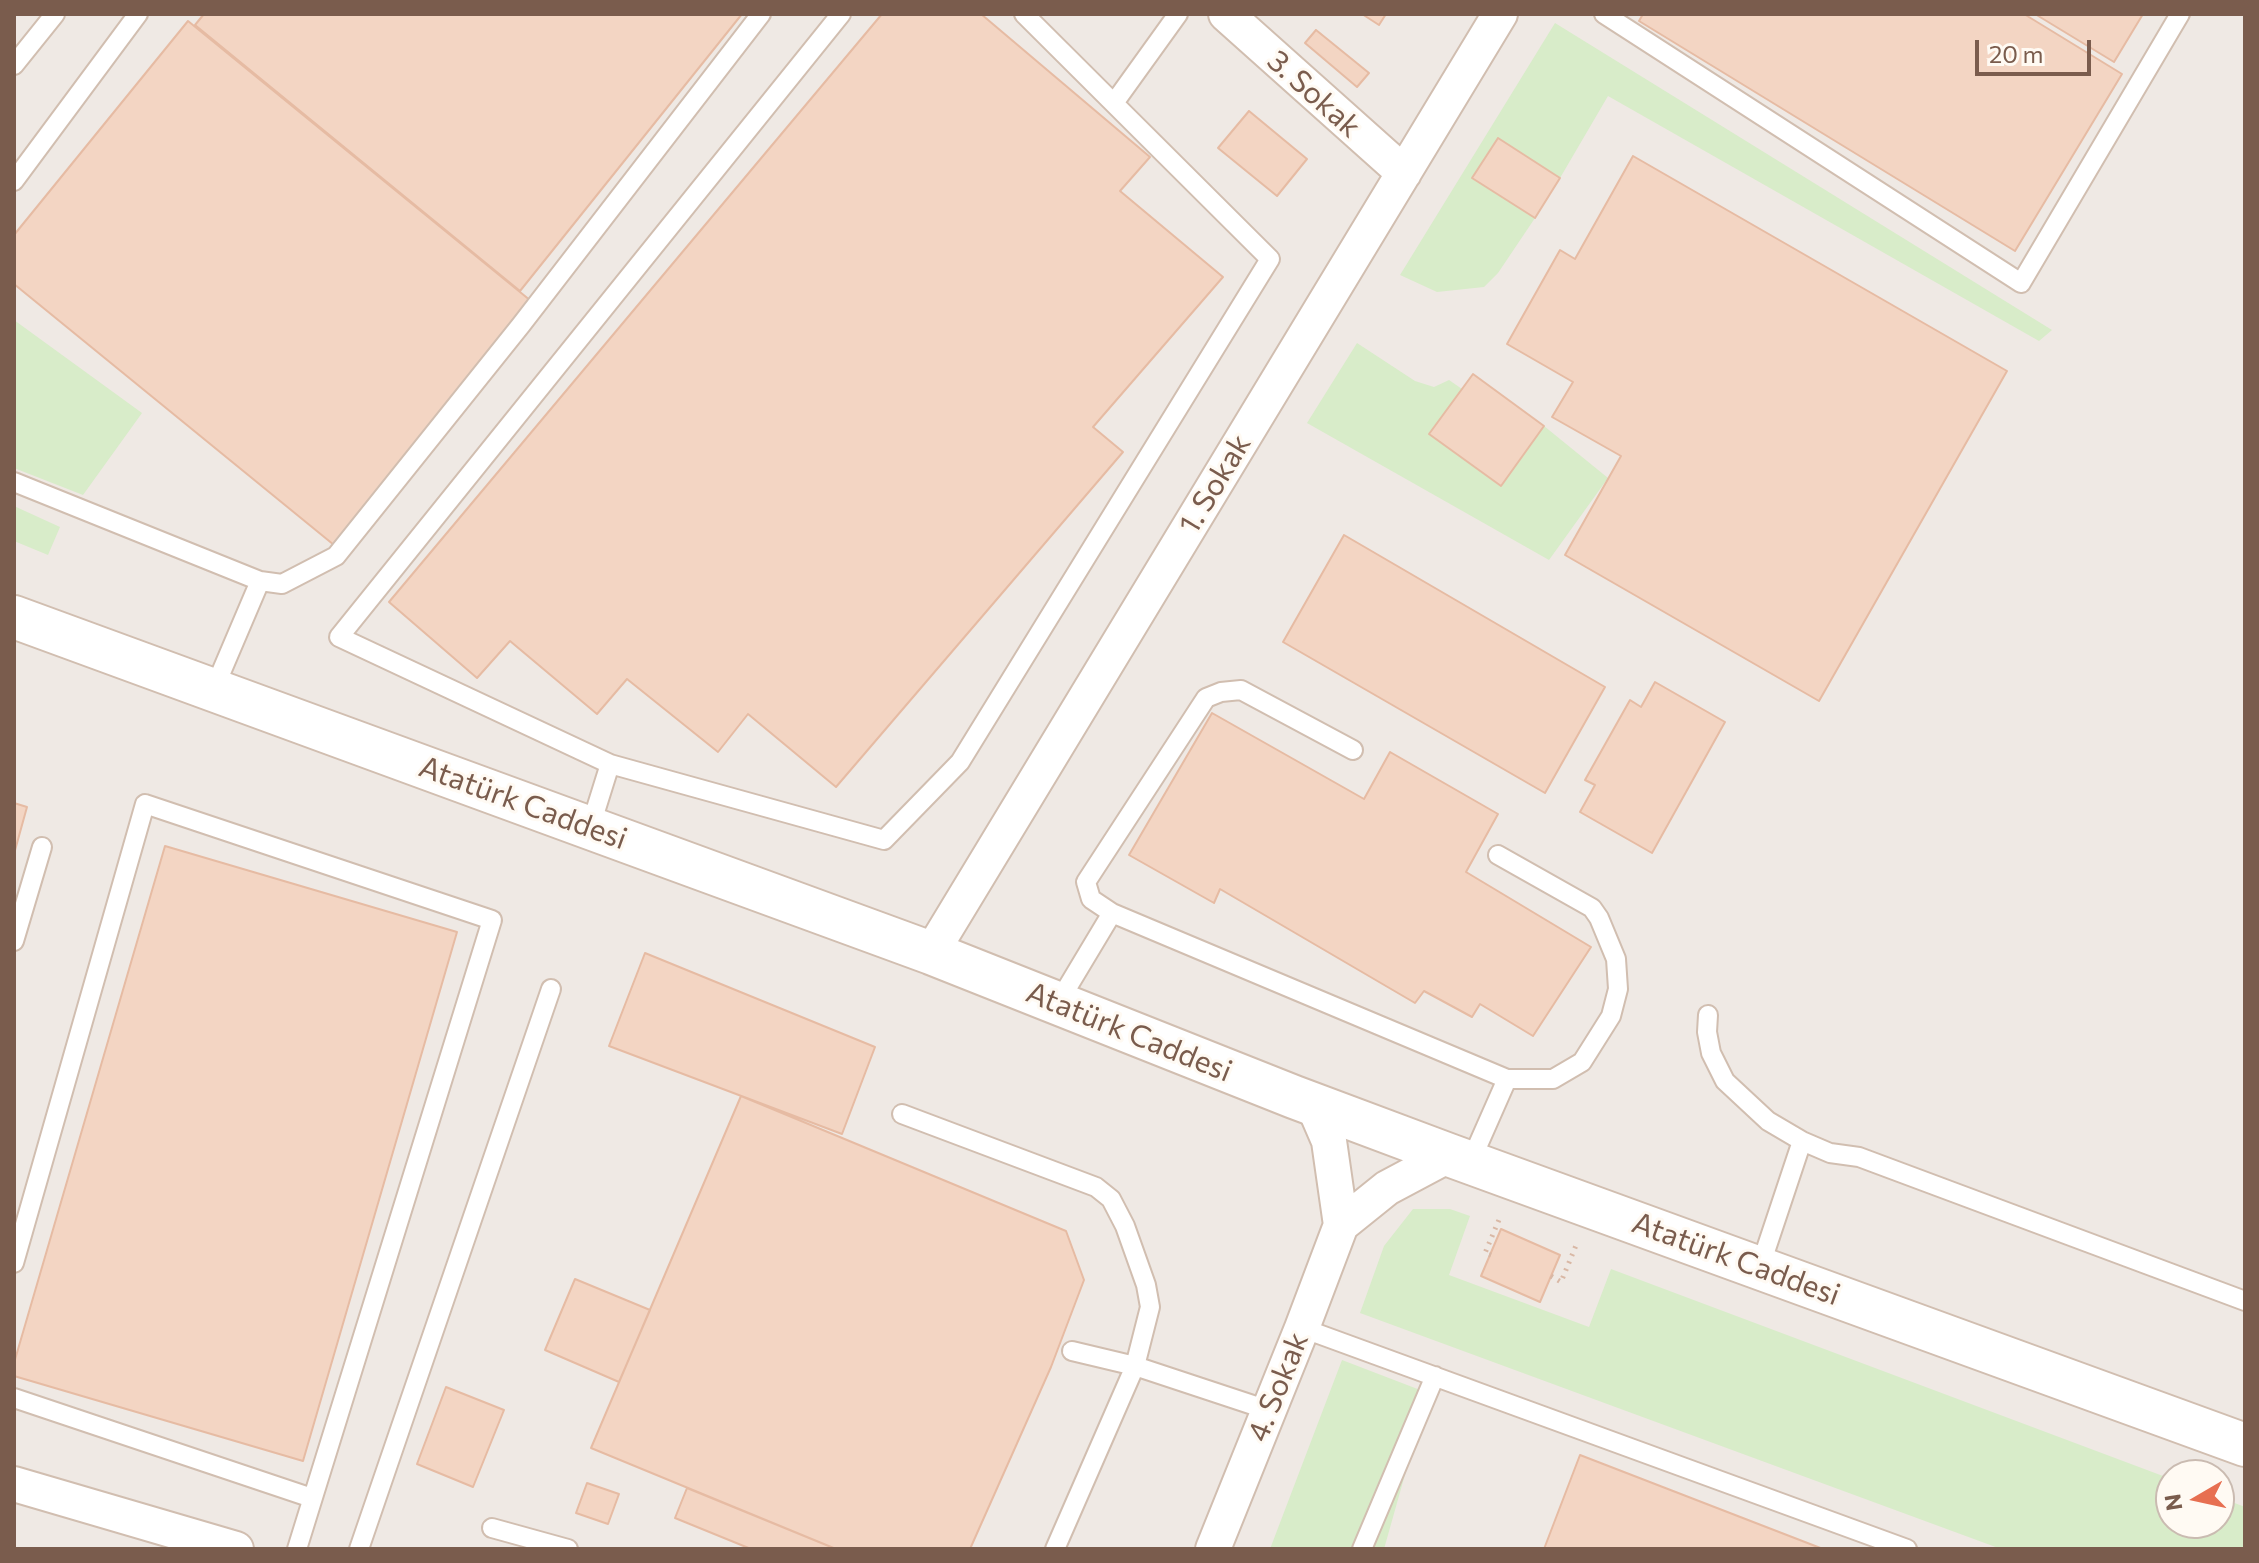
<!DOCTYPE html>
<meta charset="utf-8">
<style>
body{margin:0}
#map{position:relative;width:2259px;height:1563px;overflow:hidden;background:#fdf6ec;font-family:Commissioner,sans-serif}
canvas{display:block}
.frame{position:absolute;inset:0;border:16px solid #7a5c4d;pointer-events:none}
.north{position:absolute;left:2155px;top:1459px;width:80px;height:80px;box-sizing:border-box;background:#fffaf3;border:2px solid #cabbb1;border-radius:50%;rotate:261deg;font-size:22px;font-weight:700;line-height:32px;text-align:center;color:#7a5c4d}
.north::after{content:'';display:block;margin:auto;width:28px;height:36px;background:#e76f51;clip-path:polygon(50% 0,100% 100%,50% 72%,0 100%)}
.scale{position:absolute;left:1975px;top:40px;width:116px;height:36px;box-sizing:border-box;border:4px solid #7a5c4d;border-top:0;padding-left:10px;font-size:24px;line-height:28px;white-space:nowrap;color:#7a5c4d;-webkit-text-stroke:6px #fffaf3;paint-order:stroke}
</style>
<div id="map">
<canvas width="2259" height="1563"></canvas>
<div class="frame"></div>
<div class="north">N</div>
<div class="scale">20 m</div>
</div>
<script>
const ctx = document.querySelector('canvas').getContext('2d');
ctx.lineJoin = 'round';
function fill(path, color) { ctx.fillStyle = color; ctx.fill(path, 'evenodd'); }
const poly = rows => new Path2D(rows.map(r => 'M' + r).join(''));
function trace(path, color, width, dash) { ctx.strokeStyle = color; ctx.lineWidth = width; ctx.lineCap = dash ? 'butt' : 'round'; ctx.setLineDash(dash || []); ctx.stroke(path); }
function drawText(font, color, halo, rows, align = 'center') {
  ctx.font = font + ' Commissioner,sans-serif'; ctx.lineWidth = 6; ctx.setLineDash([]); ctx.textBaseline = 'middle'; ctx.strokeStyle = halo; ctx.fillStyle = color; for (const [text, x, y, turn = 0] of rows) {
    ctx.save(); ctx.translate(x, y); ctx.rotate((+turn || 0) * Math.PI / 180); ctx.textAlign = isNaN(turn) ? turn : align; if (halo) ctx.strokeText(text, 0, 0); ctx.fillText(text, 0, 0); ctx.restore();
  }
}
fill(poly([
 [14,14,2245,14,2245,1549,14,1549],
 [2171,1475,2219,1475,2219,1523,2171,1523]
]), '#efe9e4');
fill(poly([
 [1555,23,2052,330,2039,341,1608,96,1560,178,1497,139,1473,178,1535,218,1498,273,1484,287,1437,292,1400,275],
 [14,320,142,413,83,495,14,468],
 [1357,343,1415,381,1434,387,1449,380,1462,389,1429,434,1500,486,1544,426,1608,478,1549,560,1307,423],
 [14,506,60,527,48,555,14,541],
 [1413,1209,1450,1209,1470,1216,1449,1275,1589,1327,1611,1269,2171,1479,2171,1523,2219,1523,2219,1497,2245,1507,2245,1549,2001,1549,1360,1313,1384,1246],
 [1342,1360,1428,1393,1384,1549,1270,1549]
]), '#d8ecc9');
const building = poly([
 [204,14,742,14,520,291,195,25,204,14],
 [882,14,981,14,1150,157,1120,191,1223,277,1093,427,1123,452,836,787,748,714,718,752,627,679,597,714,510,641,477,678,389,602,882,14],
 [1362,14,1386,14,1379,25,1362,14],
 [1643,14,2024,14,2122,74,2015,251,1639,21,1643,14],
 [2035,14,2143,14,2114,62,2035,14],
 [188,21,531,301,334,545,14,284,14,235,188,21],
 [1316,30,1369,73,1357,87,1305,43,1316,30],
 [1249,111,1307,159,1277,196,1218,148,1249,111],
 [1498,138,1560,178,1535,218,1472,178,1498,138],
 [1633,156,2007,371,1819,701,1565,555,1621,456,1552,417,1573,382,1507,344,1560,250,1575,259,1633,156],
 [1473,374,1544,426,1501,486,1429,434,1473,374],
 [1344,535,1605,687,1545,793,1283,642,1344,535],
 [1655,682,1725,722,1652,853,1580,812,1595,785,1585,780,1630,700,1641,707,1655,682],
 [1212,713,1364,799,1390,752,1498,814,1466,872,1591,947,1533,1036,1480,1004,1472,1017,1424,991,1415,1003,1220,889,1214,903,1129,855,1212,713],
 [14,803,27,807,14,854,14,803],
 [165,846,457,932,303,1461,14,1376,14,1363,165,846],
 [645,953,875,1047,842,1134,609,1046,645,953],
 [741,1096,1066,1231,1084,1280,1051,1367,970,1549,836,1549,591,1448,741,1096],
 [1501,1229,1560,1255,1540,1302,1481,1276,1501,1229],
 [575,1279,650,1310,619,1382,545,1350,575,1279],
 [446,1387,504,1410,473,1487,417,1464,446,1387],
 [1580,1455,1823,1549,1544,1549,1580,1455],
 [587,1483,619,1494,608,1524,576,1513,587,1483],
 [687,1488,836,1549,751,1549,675,1518,687,1488]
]);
fill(building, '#f3d5c3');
trace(building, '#e6bba3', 2);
const service = poly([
 [841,14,339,637,610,764,884,840,960,762,1270,259,1024,14],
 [1604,14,2021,283,2180,14],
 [14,65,55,14],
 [1114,103,1178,14],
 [14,181,138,14],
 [14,482,260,581],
 [214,689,260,581,282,584,336,556,521,325,761,14],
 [1353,750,1241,690,1221,692,1206,698,1086,882,1091,899,1112,913,1507,1079,1553,1079,1582,1062,1611,1016,1618,989,1616,959,1599,918,1592,908,1498,855],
 [590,828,610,764],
 [14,941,42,847],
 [1058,1003,1112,913],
 [1708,1015,1707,1032,1711,1053,1725,1081,1768,1121,1802,1141,1830,1153,1859,1157,2245,1301],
 [902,1114,1096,1187,1111,1199,1125,1226,1146,1285,1150,1307,1135,1366,1268,1410],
 [1470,1163,1507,1079],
 [14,1263,145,804,492,920,297,1549],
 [1760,1267,1802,1141],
 [1302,1328,1907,1549],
 [14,1398,312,1498],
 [492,1528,568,1549],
 [359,1549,551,989],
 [1055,1549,1135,1366,1072,1351],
 [1362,1549,1435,1376]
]);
const minor = poly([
 [1226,14,1404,173],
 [931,953,1500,14],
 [1341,1225,1387,1188,1449,1155],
 [14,1484,236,1549],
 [1213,1549,1302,1328,1341,1225,1329,1141,1313,1104]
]);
const tertiary = poly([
 [14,617,931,953,1294,1097,1449,1155,2245,1445]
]);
trace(service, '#d1beb0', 22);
trace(minor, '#d1beb0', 38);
trace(tertiary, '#d1beb0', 46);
trace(poly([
 [1491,1255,1485,1253,1501,1215],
 [1551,1276,1561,1282,1577,1243]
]), '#d9b8a5', 5, [2, 6]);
trace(service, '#fff', 18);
trace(minor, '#fff', 34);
trace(tertiary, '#fff', 42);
drawText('30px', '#7a5c4d', '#fffaf3', [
 ["3. Sokak",1314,94,42],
 ["1. Sokak",1215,484,-59],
 ["Atatürk Caddesi",523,803,20],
 ["Atatürk Caddesi",1129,1032,22],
 ["Atatürk Caddesi",1736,1259,20],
 ["4. Sokak",1278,1387,-68]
]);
</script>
